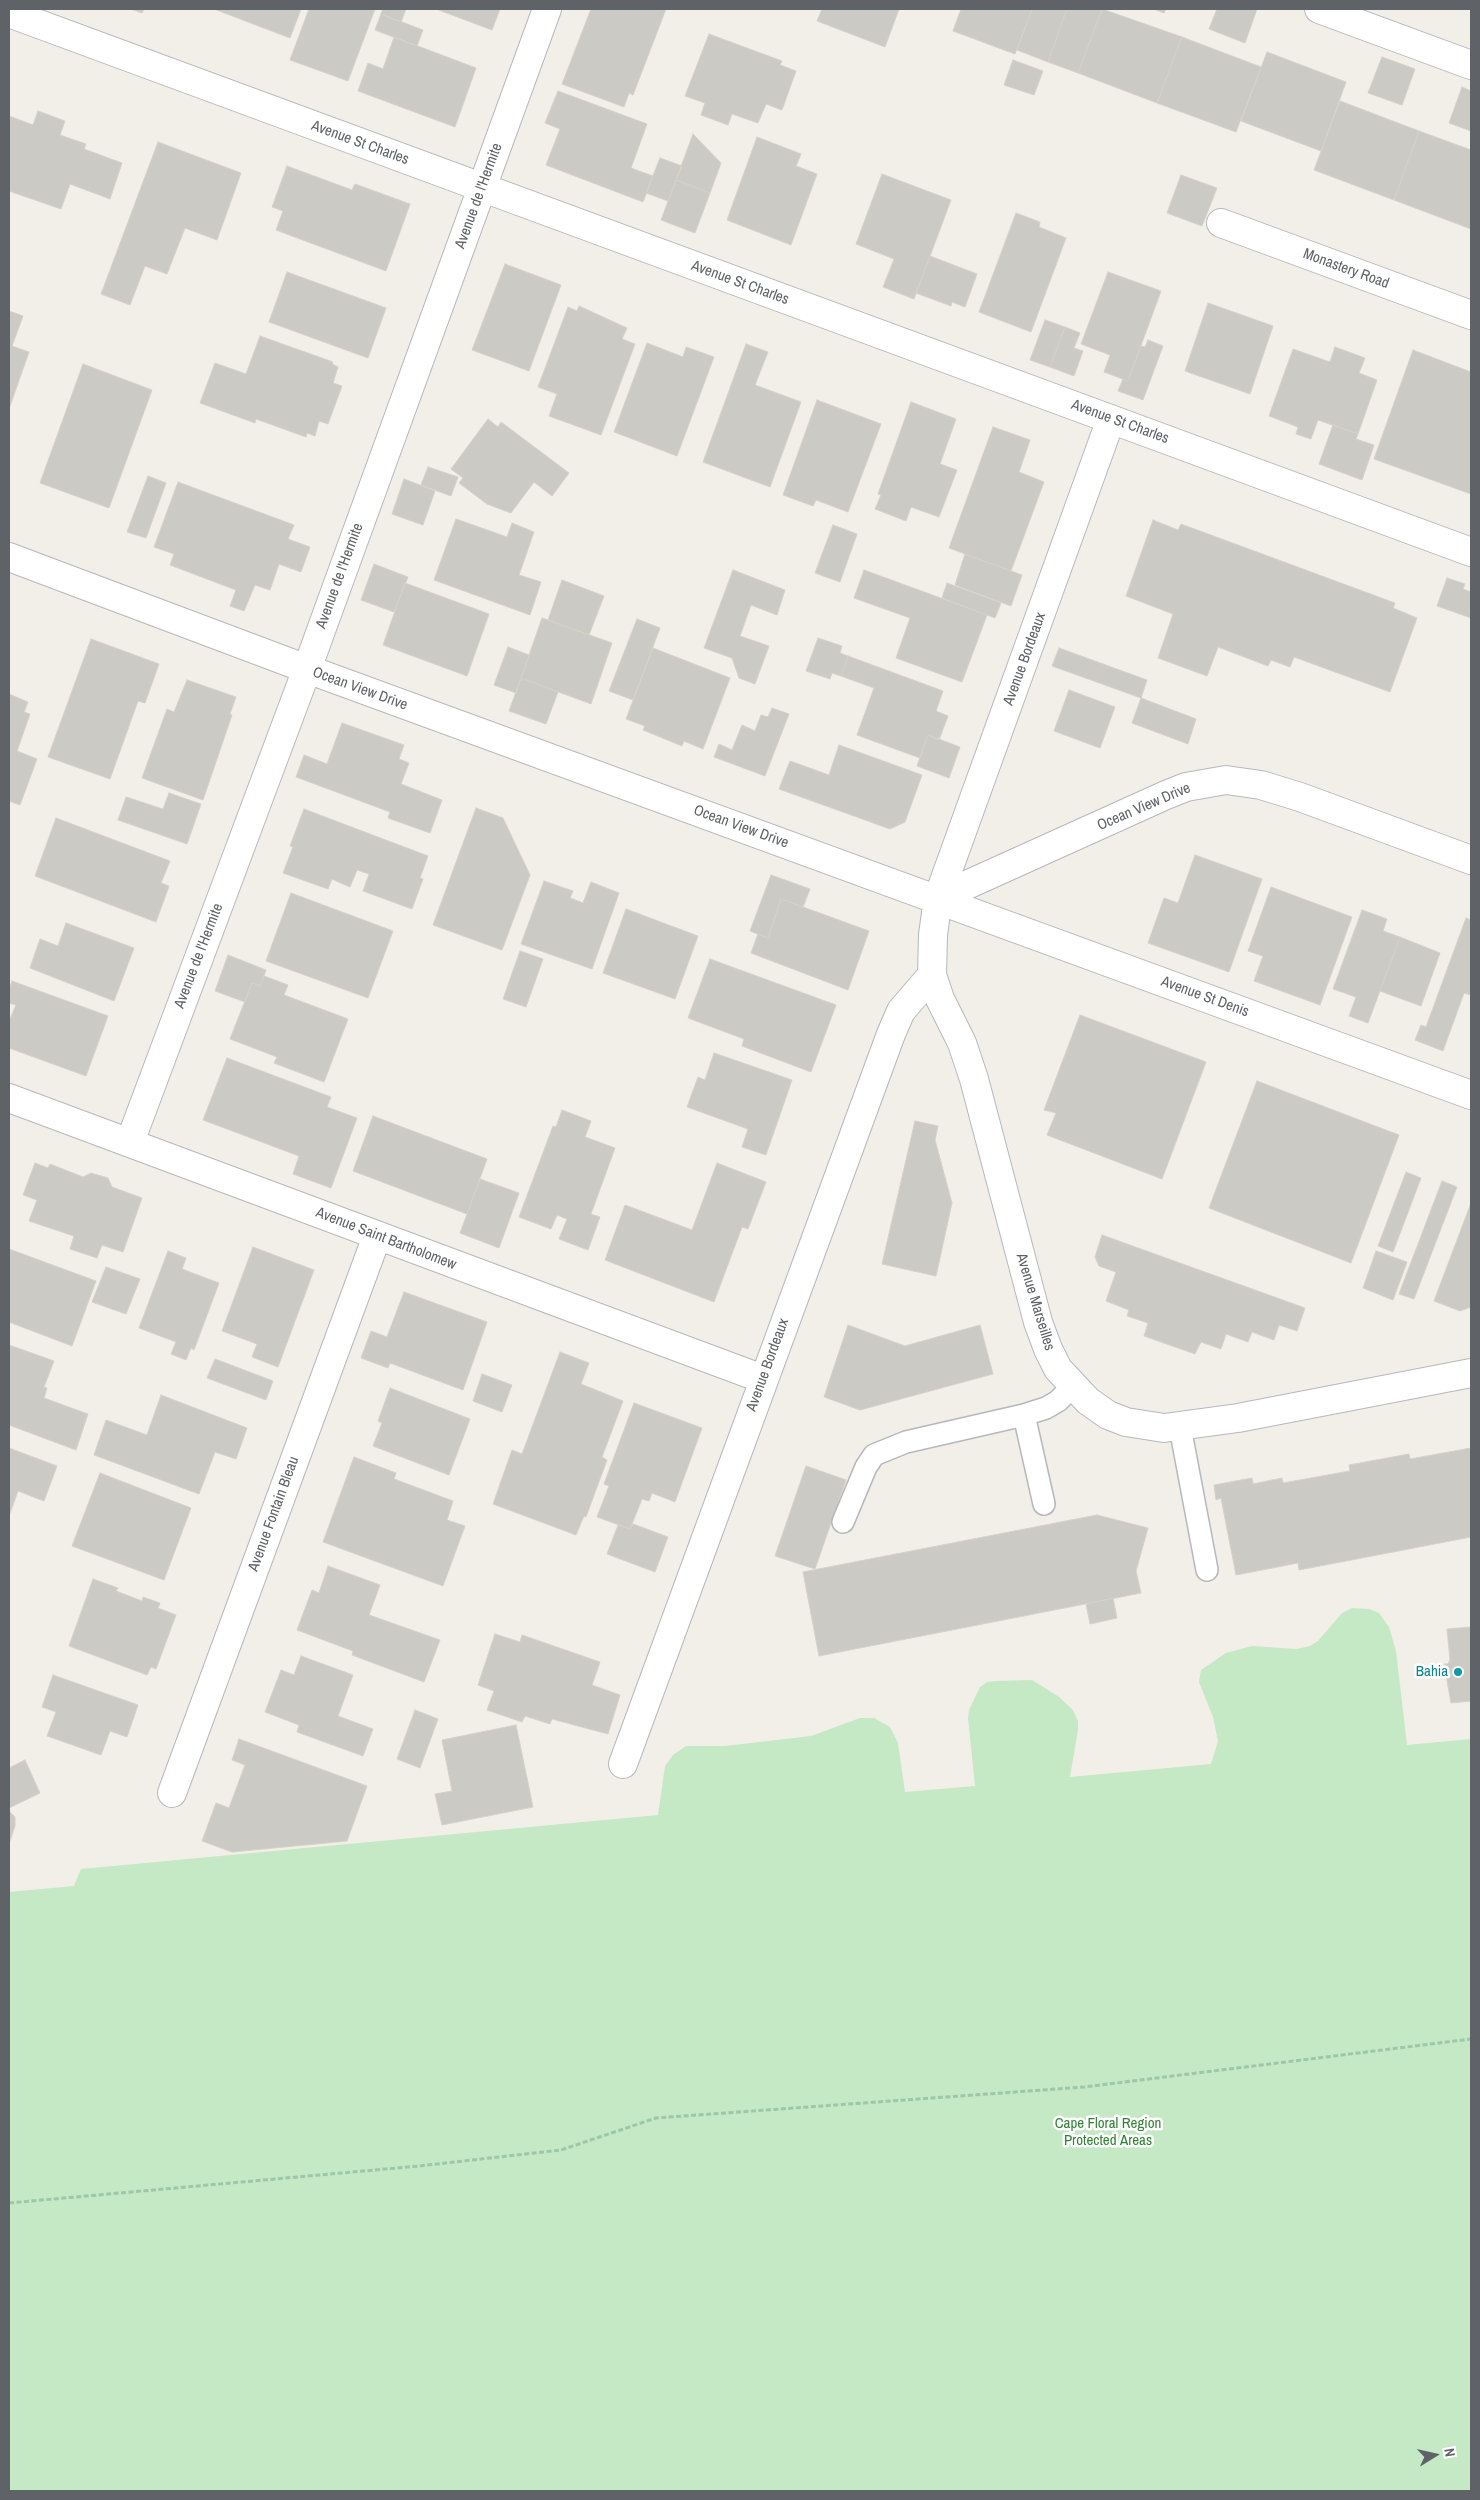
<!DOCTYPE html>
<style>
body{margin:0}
#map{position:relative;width:1480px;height:2500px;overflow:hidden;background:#f1efe8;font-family:"Archivo Narrow",sans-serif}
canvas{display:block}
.frame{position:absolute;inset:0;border:10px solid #5f6368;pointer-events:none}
.north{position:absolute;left:1410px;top:2430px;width:50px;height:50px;-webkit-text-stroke:4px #fff;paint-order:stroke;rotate:80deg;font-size:14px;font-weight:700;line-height:20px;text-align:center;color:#5f6368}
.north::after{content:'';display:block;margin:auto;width:18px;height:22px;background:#5f6368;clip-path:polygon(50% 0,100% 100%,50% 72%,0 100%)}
</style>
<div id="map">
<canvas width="1480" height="2500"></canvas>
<div class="frame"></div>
<div class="north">N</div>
</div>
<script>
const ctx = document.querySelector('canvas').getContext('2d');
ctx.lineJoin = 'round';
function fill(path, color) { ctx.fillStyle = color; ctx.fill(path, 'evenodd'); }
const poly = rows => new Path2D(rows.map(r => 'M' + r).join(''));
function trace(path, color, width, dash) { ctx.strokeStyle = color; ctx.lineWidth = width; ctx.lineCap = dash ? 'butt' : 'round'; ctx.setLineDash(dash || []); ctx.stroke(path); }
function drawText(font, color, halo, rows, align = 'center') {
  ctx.font = font + ' "Archivo Narrow",sans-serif'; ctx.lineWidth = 5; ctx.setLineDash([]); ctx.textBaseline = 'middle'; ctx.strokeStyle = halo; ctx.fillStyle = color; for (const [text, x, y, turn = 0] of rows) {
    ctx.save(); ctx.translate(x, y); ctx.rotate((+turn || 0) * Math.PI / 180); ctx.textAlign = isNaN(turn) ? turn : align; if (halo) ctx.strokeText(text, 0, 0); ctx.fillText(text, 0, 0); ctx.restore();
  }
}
fill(poly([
 [1352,1608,1369,1609,1379,1613,1389,1627,1396,1651,1407,1745,1471,1739,1471,2491,9,2491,9,1892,74,1886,81,1869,658,1815,665,1766,673,1755,686,1746,725,1746,811,1736,860,1718,874,1718,890,1727,898,1743,905,1792,975,1786,968,1718,969,1710,980,1687,987,1682,997,1681,1032,1680,1059,1697,1073,1710,1078,1721,1078,1730,1070,1777,1211,1764,1218,1741,1213,1717,1199,1682,1201,1670,1226,1653,1252,1646,1297,1649,1310,1646,1318,1641,1342,1613]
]), '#c5e8c5');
const building = poly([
 [131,9,144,9,142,13,131,9],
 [214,9,301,9,290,38,214,9],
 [309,9,375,9,348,81,290,60,309,9],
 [383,9,406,9,401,22,381,14,383,9],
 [436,9,500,9,492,30,436,9],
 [591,9,666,9,633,95,629,93,624,107,562,84,591,9],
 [822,9,899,9,885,47,817,21,822,9],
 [961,9,1032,9,1015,54,953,31,961,9],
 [1032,9,1067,9,1048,62,1017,50,1032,9],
 [1067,9,1102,9,1078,73,1048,62,1067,9],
 [1102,9,1182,37,1157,103,1078,73,1102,9],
 [1153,9,1166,9,1164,13,1153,9],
 [1217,9,1257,9,1245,43,1209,29,1217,9],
 [381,14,423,30,417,46,375,30,381,14],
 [709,34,782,61,780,65,796,71,782,110,766,104,758,123,732,114,728,125,701,115,705,103,685,96,709,34],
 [394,37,476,68,455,127,358,91,368,63,383,69,394,37],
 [1182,37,1261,67,1236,132,1157,103,1182,37],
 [1267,52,1346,82,1321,151,1241,121,1267,52],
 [1382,57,1415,69,1402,105,1368,93,1382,57],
 [1013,60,1043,71,1034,95,1004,85,1013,60],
 [1462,87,1471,91,1471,131,1449,123,1462,87],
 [558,91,647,124,631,168,653,176,643,202,546,165,560,129,545,123,558,91],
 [1340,101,1419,131,1394,200,1314,170,1340,101],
 [38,111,65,121,60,135,86,144,84,149,122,163,110,199,70,184,61,209,9,191,9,116,33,125,38,111],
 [1419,131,1471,150,1471,229,1394,200,1419,131],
 [693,134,721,163,710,193,676,180,693,134],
 [757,137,801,154,796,166,817,174,791,245,727,220,757,137],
 [158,142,241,173,217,240,185,228,167,274,145,266,130,305,101,294,158,142],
 [660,158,682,166,668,201,646,193,660,158],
 [287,166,352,190,355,184,410,204,386,271,276,230,283,211,272,207,287,166],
 [882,174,951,200,914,299,883,287,894,259,856,244,882,174],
 [1181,175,1217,188,1202,226,1167,213,1181,175],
 [676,180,710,193,695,233,661,220,676,180],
 [1016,213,1040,222,1039,227,1066,238,1031,332,979,312,1016,213],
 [930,256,977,274,965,307,952,302,951,306,916,293,930,256],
 [505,264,561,285,529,371,472,350,505,264],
 [287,272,386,308,368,358,269,322,287,272],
 [1108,272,1161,291,1128,381,1104,372,1110,355,1081,344,1108,272],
 [1208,303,1273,326,1250,394,1185,371,1208,303],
 [579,306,627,328,622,339,635,344,601,435,549,416,557,394,538,387,568,307,577,311,579,306],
 [9,311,23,316,12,346,29,352,9,409,9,311],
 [1045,320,1065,327,1050,367,1030,360,1045,320],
 [1065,327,1080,333,1074,348,1083,351,1074,376,1050,367,1065,327],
 [260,336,333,362,332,364,338,367,333,383,342,386,328,424,319,421,315,436,307,433,306,437,256,419,255,423,200,403,215,363,246,374,260,336],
 [1148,340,1163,346,1143,400,1118,391,1123,379,1128,381,1141,346,1145,347,1148,340],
 [647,343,683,357,686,347,714,357,677,456,614,432,647,343],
 [746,344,768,352,755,385,801,402,770,487,703,462,746,344],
 [1335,347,1365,358,1359,373,1377,380,1358,434,1318,420,1311,439,1296,434,1298,427,1269,416,1293,349,1330,362,1335,347],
 [1413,350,1471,372,1471,494,1374,459,1413,350],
 [83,364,152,390,109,508,40,483,83,364],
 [817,400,881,424,848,512,816,500,813,506,783,495,817,400],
 [911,402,956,419,940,464,957,470,939,517,911,507,906,521,875,509,881,495,878,494,911,402],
 [488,419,498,427,501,422,569,473,552,496,534,482,511,513,487,504,459,483,463,478,451,469,488,419],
 [1333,425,1358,434,1356,439,1374,445,1362,480,1319,464,1333,425],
 [993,427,1030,440,1019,472,1044,482,1011,571,949,548,993,427],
 [428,467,458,477,451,496,421,485,428,467],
 [148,476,166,483,146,538,127,532,148,476],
 [404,479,435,491,423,525,392,514,404,479],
 [178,482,294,525,288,539,310,547,301,572,279,564,270,590,255,585,244,611,230,606,236,590,170,565,174,554,154,547,178,482],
 [456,519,507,537,512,523,534,532,519,575,541,582,530,615,434,580,456,519],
 [1153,520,1178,530,1181,524,1395,603,1393,608,1417,618,1390,692,1294,657,1290,667,1271,660,1268,666,1218,647,1207,676,1158,658,1173,614,1126,596,1153,520],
 [833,525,857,534,840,582,815,573,833,525],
 [965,554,1022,575,1011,606,955,585,965,554],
 [374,564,408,577,394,612,361,600,374,564],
 [733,570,785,590,777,615,751,605,740,636,769,646,755,684,739,678,732,658,704,648,733,570],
 [864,570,987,615,962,682,896,658,910,618,854,598,864,570],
 [1447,578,1465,584,1463,589,1471,592,1471,618,1437,606,1447,578],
 [562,580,604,596,589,635,548,620,562,580],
 [405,583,489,614,467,676,383,645,405,583],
 [947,583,1001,603,995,618,942,598,947,583],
 [542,618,612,643,591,704,521,678,542,618],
 [637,619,660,628,633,700,609,691,637,619],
 [818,638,842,646,840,653,848,656,841,676,832,673,830,679,806,671,818,638],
 [91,639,159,664,145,703,138,701,110,779,48,757,91,639],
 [508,647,529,655,516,693,494,685,508,647],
 [653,648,730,678,703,749,684,741,682,746,643,730,645,726,626,719,653,648],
 [1059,648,1147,680,1141,698,1052,666,1059,648],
 [848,656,943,691,936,711,948,716,939,740,928,735,920,758,857,735,874,688,841,676,848,656],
 [521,678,558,692,546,724,509,711,521,678],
 [187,680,236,697,230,714,232,715,203,800,142,778,167,709,174,712,187,680],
 [1069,690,1115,707,1100,748,1054,731,1069,690],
 [9,694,28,702,24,712,30,714,17,751,37,759,20,805,9,801,9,694],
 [1141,698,1196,719,1188,744,1132,723,1141,698],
 [772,708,789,714,765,776,714,757,719,744,732,750,742,725,755,731,761,715,768,717,772,708],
 [342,723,404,745,399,759,409,763,401,784,442,800,430,833,388,818,390,812,296,777,304,755,327,764,342,723],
 [928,735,960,747,949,778,917,766,928,735],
 [839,745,922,775,905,822,890,829,779,789,790,761,829,775,839,745],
 [169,793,201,804,187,844,118,820,126,797,163,809,169,793],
 [476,808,503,818,530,875,502,950,433,925,476,808],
 [304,809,428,856,420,878,423,879,412,909,363,891,369,874,357,870,350,887,332,879,328,889,283,873,293,847,290,846,304,809],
 [56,818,170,861,161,883,169,886,156,922,35,876,56,818],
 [1195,855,1262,879,1229,972,1148,943,1164,898,1178,903,1195,855],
 [771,875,810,889,803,907,781,899,768,938,750,931,771,875],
 [544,881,573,891,570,898,583,903,591,882,619,893,592,969,521,944,544,881],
 [1271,887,1352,917,1320,1005,1254,981,1263,956,1248,951,1271,887],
 [291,893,393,931,368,998,266,961,291,893],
 [781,899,869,931,848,990,751,953,758,934,768,938,781,899],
 [626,909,698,936,675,999,603,973,626,909],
 [1362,910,1387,919,1383,931,1400,937,1368,1023,1349,1016,1356,997,1333,989,1362,910],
 [1466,918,1471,920,1471,995,1464,993,1443,1051,1415,1040,1421,1025,1426,1027,1466,918],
 [66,923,134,948,114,1001,30,968,40,939,58,946,66,923],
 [1400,937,1440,953,1421,1006,1380,991,1400,937],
 [520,951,543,959,526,1007,503,999,520,951],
 [228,955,266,970,260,986,252,983,245,1002,215,991,228,955],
 [710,959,836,1005,811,1072,742,1046,744,1039,688,1018,710,959],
 [264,976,288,985,284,995,348,1019,324,1082,274,1063,277,1057,230,1039,252,983,260,986,264,976],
 [12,981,108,1016,86,1076,9,1048,9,1021,16,1005,9,1003,9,989,12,981],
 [1080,1015,1206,1062,1162,1179,1047,1135,1056,1113,1044,1110,1080,1015],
 [714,1053,792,1080,766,1155,742,1147,748,1129,687,1107,698,1077,705,1080,714,1053],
 [227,1058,331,1097,327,1107,357,1118,331,1188,293,1174,299,1156,203,1120,227,1058],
 [1257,1081,1399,1135,1351,1263,1209,1208,1257,1081],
 [562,1110,591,1121,585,1137,615,1148,591,1214,600,1217,588,1250,559,1239,567,1219,557,1215,551,1229,519,1217,553,1126,556,1127,562,1110],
 [373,1116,487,1159,467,1214,353,1171,373,1116],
 [915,1121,938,1126,935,1140,952,1203,936,1276,882,1264,915,1121],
 [35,1163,48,1168,50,1164,83,1177,91,1173,108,1178,112,1187,142,1198,123,1252,102,1245,97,1258,70,1249,74,1236,29,1221,37,1200,23,1195,35,1163],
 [717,1163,766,1182,748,1229,742,1227,714,1302,605,1260,625,1205,692,1230,717,1163],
 [1406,1172,1421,1178,1393,1252,1378,1246,1406,1172],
 [480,1179,519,1193,499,1248,460,1233,480,1179],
 [1442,1181,1457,1187,1414,1299,1399,1294,1442,1181],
 [1471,1203,1471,1307,1460,1311,1434,1301,1471,1203],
 [1102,1235,1305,1308,1297,1331,1279,1325,1274,1340,1252,1332,1248,1342,1226,1334,1221,1349,1201,1342,1195,1354,1144,1336,1148,1323,1127,1316,1129,1310,1106,1301,1116,1272,1099,1266,1095,1257,1102,1235],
 [253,1247,314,1270,278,1367,252,1357,257,1344,222,1331,253,1247],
 [9,1249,96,1281,72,1346,9,1322,9,1249],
 [168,1251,186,1258,182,1269,219,1283,194,1350,191,1348,186,1360,171,1354,176,1342,139,1328,168,1251],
 [1376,1251,1407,1262,1393,1300,1363,1288,1376,1251],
 [106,1267,140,1279,126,1314,92,1302,106,1267],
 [404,1292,487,1322,463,1390,390,1363,388,1368,361,1358,371,1331,387,1337,404,1292],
 [848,1325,905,1346,980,1325,993,1374,860,1410,824,1397,848,1325],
 [9,1345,54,1361,44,1387,47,1388,44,1398,88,1414,76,1450,9,1425,9,1345],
 [560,1352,589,1363,581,1384,623,1401,602,1457,607,1460,586,1517,584,1516,576,1535,493,1504,512,1450,522,1454,560,1352],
 [215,1359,273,1381,266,1400,207,1378,215,1359],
 [482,1374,512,1385,502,1412,473,1401,482,1374],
 [390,1388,470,1419,449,1475,373,1446,382,1423,378,1421,390,1388],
 [161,1395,247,1428,236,1459,215,1452,199,1494,94,1455,106,1420,147,1435,161,1395],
 [634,1403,702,1428,675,1502,652,1493,649,1501,642,1499,630,1529,597,1517,609,1486,604,1484,634,1403],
 [9,1448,57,1466,44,1501,18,1491,9,1516,9,1448],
 [1471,1448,1471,1537,1299,1570,1298,1563,1236,1575,1221,1498,1216,1500,1214,1485,1252,1478,1253,1484,1282,1478,1283,1483,1350,1471,1349,1465,1409,1454,1410,1459,1471,1448],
 [354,1457,396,1473,394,1479,453,1501,447,1520,465,1526,443,1586,323,1542,354,1457],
 [806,1466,846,1480,815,1569,775,1556,806,1466],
 [100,1473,191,1508,164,1580,72,1546,100,1473],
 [1097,1515,1148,1528,1136,1571,1141,1593,819,1656,803,1572,1097,1515],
 [633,1524,668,1537,655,1572,607,1554,618,1525,630,1529,633,1524],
 [328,1566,380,1585,369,1615,440,1640,424,1682,352,1655,353,1651,297,1630,312,1590,319,1593,328,1566],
 [93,1579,118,1588,116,1591,142,1601,143,1597,160,1603,158,1608,176,1615,156,1669,151,1667,147,1675,69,1646,93,1579],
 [1113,1598,1117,1618,1090,1624,1086,1604,1113,1598],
 [1471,1627,1471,1701,1451,1703,1444,1664,1448,1664,1450,1660,1447,1629,1471,1627],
 [495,1634,520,1642,522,1635,600,1662,592,1685,620,1695,608,1734,552,1719,550,1724,525,1716,522,1722,487,1710,494,1691,478,1685,495,1634],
 [301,1656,353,1675,338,1716,373,1729,363,1756,297,1732,299,1725,265,1712,281,1670,294,1675,301,1656],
 [53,1675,138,1705,127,1737,110,1731,101,1755,47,1736,56,1712,42,1707,53,1675],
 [415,1710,438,1719,420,1768,397,1759,415,1710],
 [516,1725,533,1807,442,1825,435,1794,452,1791,442,1740,516,1725],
 [239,1739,367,1786,347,1841,232,1852,202,1841,216,1803,229,1808,245,1765,232,1760,239,1739],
 [25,1760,40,1793,9,1808,9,1768,25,1760],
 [9,1811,15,1817,15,1826,9,1844,9,1811]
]);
fill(building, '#cccac5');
trace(building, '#d6d1c6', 1);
const lane = poly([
 [1024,1415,1044,1504],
 [1180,1427,1207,1570],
 [843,1522,866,1467,874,1455,906,1442,1024,1415,1046,1408,1058,1401,1072,1387]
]);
const street = poly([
 [1319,9,1471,65],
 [9,13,1471,552],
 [1221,223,1471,315],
 [1111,419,938,898,933,935,932,975,940,999,962,1043,974,1079,1038,1322,1048,1349,1058,1369,1088,1401,1108,1415,1126,1422,1164,1428,1238,1418,1471,1373],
 [9,557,307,669,1471,1095],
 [938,898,1166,795,1186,787,1226,780,1261,785,1300,797,1471,860],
 [9,1098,763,1379],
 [130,1142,307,669,547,9],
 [623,1764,891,1034,901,1011,932,975],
 [172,1793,377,1236]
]);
trace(lane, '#b5b8bc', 24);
trace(street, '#b5b8bc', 30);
trace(poly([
 [9,2203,419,2166,561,2150,656,2118,1084,2087,1471,2039]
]), '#9cc7a9', 3, [5, 2.5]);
trace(lane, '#fff', 21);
trace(street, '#fff', 28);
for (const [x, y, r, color] of [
 [1458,1672,5,"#0f9aa8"]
]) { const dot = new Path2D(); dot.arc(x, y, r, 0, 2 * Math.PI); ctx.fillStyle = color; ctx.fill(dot); trace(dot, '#fff', 2); }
drawText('15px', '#5f6368', '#fff', [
 ["Avenue St Charles",360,143,20],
 ["Avenue de l'Hermite",479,196,-70],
 ["Monastery Road",1346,269,20],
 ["Avenue St Charles",740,283,20],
 ["Avenue St Charles",1120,422,20],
 ["Avenue de l'Hermite",340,576,-70],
 ["Avenue Bordeaux",1025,659,-70],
 ["Ocean View Drive",360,689,20],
 ["Ocean View Drive",1144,807,-23],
 ["Ocean View Drive",741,827,20],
 ["Avenue de l'Hermite",199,956,-69],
 ["Avenue St Denis",1205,997,20],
 ["Avenue Saint Bartholomew",386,1239,21],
 ["Avenue Marseilles",1035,1302,73],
 ["Avenue Bordeaux",768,1365,-70],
 ["Avenue Fontain Bleau",274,1514,-70]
]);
drawText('15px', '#0d838f', '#fff', [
 ["Bahia",1448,1672]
], 'right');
drawText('15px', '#348238', '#fff', [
 ["Cape Floral Region",1108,2124],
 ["Protected Areas",1108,2141]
]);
</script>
